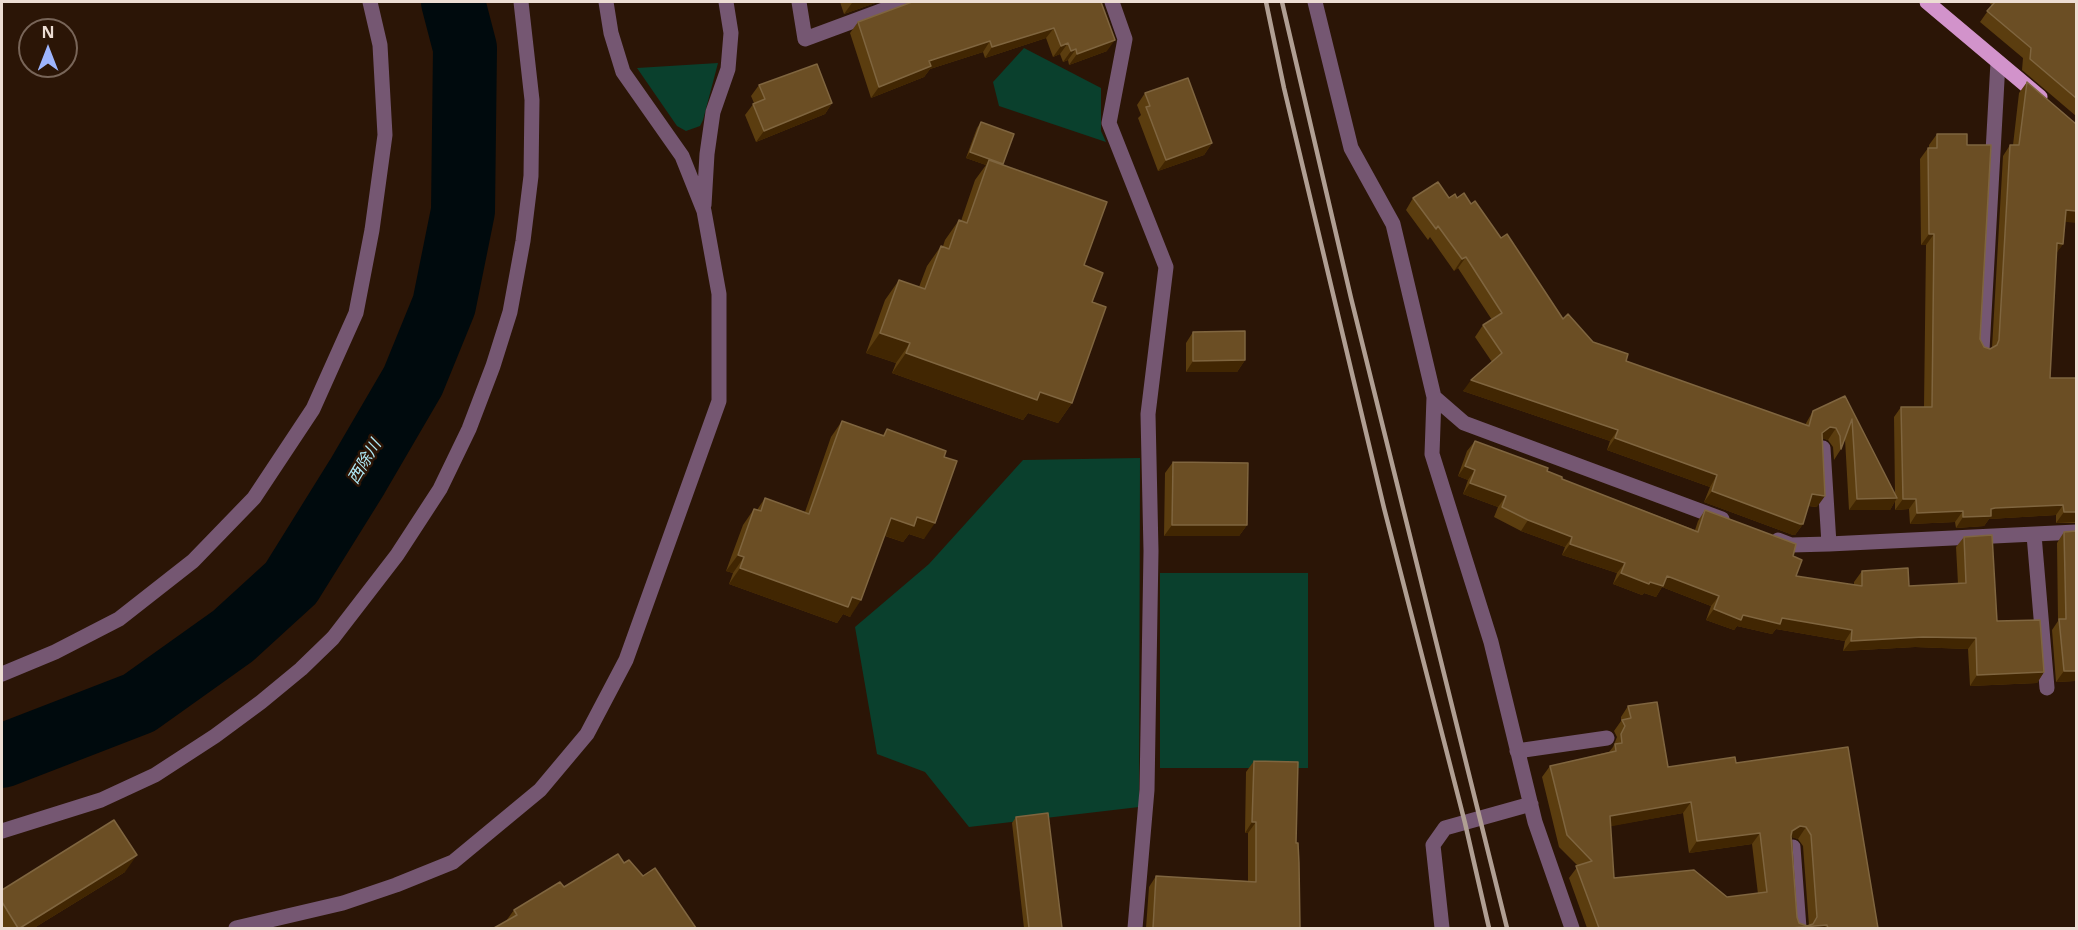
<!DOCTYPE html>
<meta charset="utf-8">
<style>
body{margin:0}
#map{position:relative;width:2078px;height:930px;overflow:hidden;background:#2b1506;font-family:"Open Sans",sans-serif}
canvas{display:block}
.frame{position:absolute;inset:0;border:3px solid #ecddd3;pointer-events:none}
.north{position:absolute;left:18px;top:18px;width:60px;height:60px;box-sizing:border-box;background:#2b1506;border:2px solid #786558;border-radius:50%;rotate:0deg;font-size:16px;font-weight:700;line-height:24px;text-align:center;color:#ecddd3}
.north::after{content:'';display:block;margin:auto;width:21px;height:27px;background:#9db4fd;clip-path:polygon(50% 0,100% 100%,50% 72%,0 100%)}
</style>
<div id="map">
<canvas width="2078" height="930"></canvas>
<div class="frame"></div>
<div class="north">N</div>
</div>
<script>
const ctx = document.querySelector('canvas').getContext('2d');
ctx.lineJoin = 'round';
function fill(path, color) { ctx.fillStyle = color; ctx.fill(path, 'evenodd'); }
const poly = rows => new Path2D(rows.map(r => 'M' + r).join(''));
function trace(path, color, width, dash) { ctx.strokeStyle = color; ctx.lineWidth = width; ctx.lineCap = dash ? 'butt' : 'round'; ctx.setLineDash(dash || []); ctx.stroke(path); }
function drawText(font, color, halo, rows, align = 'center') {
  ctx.font = font + ' "Open Sans","Noto Sans JP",sans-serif'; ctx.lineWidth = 5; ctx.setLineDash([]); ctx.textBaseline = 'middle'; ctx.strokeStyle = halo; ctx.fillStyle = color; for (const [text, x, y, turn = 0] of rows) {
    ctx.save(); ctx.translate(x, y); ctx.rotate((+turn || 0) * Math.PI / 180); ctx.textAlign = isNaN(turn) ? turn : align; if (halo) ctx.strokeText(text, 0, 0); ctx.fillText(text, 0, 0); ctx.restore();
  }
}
fill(poly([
 [1024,48,1101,88,1101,131,1106,142,999,106,993,82],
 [718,63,703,120,700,126,686,131,677,126,637,68],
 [1140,458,1139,807,969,827,925,772,877,754,855,627,929,564,1023,460],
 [1160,573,1308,573,1308,768,1160,768]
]), '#0a402d');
trace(poly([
 [2,756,139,703,233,636,291,583,357,477,413,381,444,305,463,211,465,48,453,2]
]), '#000a0d', 64);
trace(poly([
 [799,2,805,39,905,2],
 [1112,2,1125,39,1109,123,1166,267,1148,414,1151,551,1147,790,1135,928],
 [1315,2,1351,148,1393,224,1434,397,1432,454,1491,642,1535,822,1572,928],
 [704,205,707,154,713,112,728,69,731,33,726,2],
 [1982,350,1998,62],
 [1434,397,1464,423,1722,519],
 [1823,448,1829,544],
 [2034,535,2047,688],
 [1778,540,1791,545,1829,544,2076,532],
 [2,674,55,652,119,619,193,561,254,498,313,409,356,313,372,230,385,135,380,45,370,2],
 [1517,751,1607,738],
 [2,831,101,800,155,775,215,736,261,702,301,669,333,638,397,555,440,489,469,429,493,366,510,312,523,241,531,176,532,100,521,2],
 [1793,847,1799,928],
 [236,928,343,903,396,885,453,862,540,790,587,734,626,660,719,401,719,294,704,211,682,156,623,72,611,33,606,2],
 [1442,928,1433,845,1445,828,1531,804]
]), '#755772', 15);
trace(poly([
 [1927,2,2040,97]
]), '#d293cb', 15);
trace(poly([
 [1266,2,1284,88,1384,508,1465,823,1489,928],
 [1282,2,1351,298,1507,928]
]), '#b09f93', 4.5);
fill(poly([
 [840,2,878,2,844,14],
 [1101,2,1107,51,1069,65,1068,60,1063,62,1060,54,1053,57,1046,38,985,58,983,52,930,69,924,77,871,98,850,33,858,22],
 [1988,2,2076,2,2076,116,2022,70,2023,58,1980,22,1992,5],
 [2027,82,2065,222,2063,244,2056,253,2050,378,2076,378,2076,523,2056,523,2056,515,1989,519,1984,526,1956,528,1955,522,1910,524,1909,509,1895,510,1895,501,1890,510,1849,510,1845,439,1841,449,1834,460,1833,447,1828,440,1822,438,1817,507,1808,506,1803,524,1795,535,1793,535,1704,502,1710,487,1607,450,1610,441,1463,391,1492,362,1475,337,1483,325,1492,320,1458,268,1454,271,1430,237,1428,240,1406,210,1413,198,1457,198,1471,204,1501,238,1563,319,1593,342,1626,361,1805,425,1813,411,1845,396,1895,494,1894,417,1901,407,1924,407,1926,245,1921,245,1920,159,1928,148,1929,148,1929,145,1937,134,1967,145,1980,339,1984,347,1990,349,1992,348,2003,156,2010,145,2013,145,2019,93],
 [759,85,832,103,825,114,756,142,745,115,754,103,751,96],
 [1145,93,1212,143,1204,155,1158,171,1138,118,1141,115,1137,105],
 [981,122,1003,164,1002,165,1084,265,1092,302,1072,403,1058,423,1028,413,1023,420,892,373,896,363,866,353,885,300,899,280,919,287,927,266,941,246,943,246,945,240,959,220,961,221,975,180,986,165,966,158,977,128],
 [1193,332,1245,360,1237,372,1186,372,1186,343],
 [842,421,883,435,887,429,944,457,924,539,909,534,903,542,885,536,850,617,843,614,837,623,729,584,733,573,726,571,743,525,754,509,757,510,765,498,805,512,831,437],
 [1475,441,1547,471,1562,479,1695,530,1698,521,1705,510,1793,556,1796,576,1854,585,1854,582,1862,571,1909,586,1958,584,1956,547,1964,537,1997,621,2044,672,2037,683,1970,686,1968,649,1915,647,1843,651,1845,641,1776,629,1772,634,1737,626,1734,630,1706,620,1711,606,1662,587,1656,597,1644,593,1642,595,1613,584,1617,573,1562,555,1565,547,1521,531,1494,517,1498,507,1463,494,1468,480,1458,476,1467,451],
 [1173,462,1247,525,1239,536,1164,536,1165,473],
 [2076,531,2076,684,2075,684,2075,681,2056,682,2052,630,2058,621,2057,543,2064,532],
 [1628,706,1668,767,1736,763,1848,747,1878,928,1587,928,1569,878,1578,866,1559,847,1542,777,1550,766,1609,752,1613,747,1617,737,1614,731,1621,721,1621,717],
 [1683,813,1689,853,1752,844,1758,894,1727,897,1614,878,1610,826],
 [1792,837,1798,839,1803,846,1809,926,1807,926,1799,923,1797,917],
 [1254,761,1296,843,1300,928,1146,928,1149,887,1156,876,1248,881,1248,833,1245,833,1246,772],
 [1016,817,1062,928,1024,928,1012,823],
 [624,863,643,876,506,921,514,910,564,887],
 [125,872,34,928,2,928,2,890]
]), '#5b3d0f');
fill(poly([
 [856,2,878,2,844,14,852,3],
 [1054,28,1046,38,985,58,992,47],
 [1115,40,1107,51,1069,65,1077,54],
 [990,41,983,52,930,69,924,77,871,98,879,87,929,61],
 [1068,43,1060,54,1053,57,1061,46],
 [1076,49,1068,60,1063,62,1071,51],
 [832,103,825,114,756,142,764,131],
 [1212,143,1204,155,1158,171,1166,160],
 [970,152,1003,164,999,170,989,160,986,165,966,158],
 [2066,210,2076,211,2076,223,2058,221],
 [1929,234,1934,234,1926,245,1921,245],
 [2057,243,2063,244,2055,255],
 [1466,257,1458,268,1454,271,1462,259],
 [880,333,910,343,896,363,866,353],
 [906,353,1040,392,1072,403,1058,423,1028,413,1023,420,892,373],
 [1245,360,1237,372,1186,372,1193,361],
 [1471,380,1618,430,1610,441,1463,391],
 [1830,427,1836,428,1828,440,1822,438,1822,433],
 [1615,438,1717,475,1710,487,1607,450],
 [1465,466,1475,470,1468,480,1458,476],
 [1470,483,1506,496,1498,507,1463,494],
 [1712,491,1803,524,1795,535,1793,535,1704,502],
 [1812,494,1825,496,1817,507,1804,505],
 [1897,498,1890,510,1849,510,1857,499],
 [1903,499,1916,499,1909,509,1895,510],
 [2063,505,2056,515,1989,519,1984,526,1956,528,1963,517,1995,508],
 [1963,511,1955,522,1910,524,1917,513],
 [2064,512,2076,512,2076,522,2056,523],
 [917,517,935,523,924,539,909,534,903,542,880,534,891,518],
 [1528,520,1572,537,1565,547,1521,531],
 [1172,525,1247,525,1239,536,1164,536],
 [1570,544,1625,563,1617,573,1562,555],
 [738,555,744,557,733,573,726,571],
 [740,568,852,597,861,600,850,617,843,614,837,623,729,584],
 [1621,573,1650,582,1667,576,1719,596,1711,606,1662,587,1656,597,1644,593,1642,595,1613,584],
 [1714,609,1743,615,1782,618,1852,630,1845,641,1776,629,1772,634,1737,626,1734,630,1706,620],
 [1923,637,1976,638,1968,649,1915,647,1843,651,1851,641],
 [2064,671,2076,671,2076,679,2075,681,2056,682],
 [2044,672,2037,683,1970,686,1977,675],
 [1691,802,1683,813,1602,828,1610,816],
 [1252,822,1256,822,1248,833,1245,833],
 [1800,826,1806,827,1798,839,1792,837,1785,842,1792,831],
 [1760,833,1752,844,1689,853,1697,841],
 [137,855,125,872,34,928,20,928],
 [1827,925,1824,928,1791,928]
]), '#412602');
const building = poly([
 [912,2,1101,2,1115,40,1077,54,1076,49,1071,51,1068,43,1061,46,1054,28,992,47,990,41,929,61,931,66,879,87,858,22,912,2],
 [1995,2,2076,2,2076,98,2030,59,2031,48,1987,11,1995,2],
 [817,64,832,103,764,131,753,104,765,99,759,85,817,64],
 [1188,78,1212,143,1166,160,1146,107,1150,106,1145,93,1188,78],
 [2027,82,2076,124,2076,211,2066,210,2063,244,2057,243,2050,378,2076,378,2076,512,2064,512,2063,505,1995,508,1991,509,1991,516,1963,517,1963,511,1917,513,1916,499,1903,499,1901,407,1932,407,1934,234,1929,234,1928,148,1937,148,1937,134,1967,134,1967,145,1991,145,1980,339,1984,347,1990,349,1997,345,1999,340,2010,145,2019,145,2027,82],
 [981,122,1014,134,1003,164,970,152,981,122],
 [989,160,1107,202,1084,265,1103,273,1092,302,1106,307,1072,403,1040,392,1037,400,906,353,910,343,880,333,899,280,925,289,941,246,949,249,959,220,967,223,989,160],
 [1438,182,1449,198,1455,194,1457,198,1464,193,1471,204,1475,201,1501,238,1507,234,1563,319,1568,314,1593,342,1628,354,1626,361,1809,426,1813,411,1845,396,1897,498,1857,499,1852,419,1841,449,1840,436,1836,428,1830,427,1822,433,1825,496,1812,494,1803,524,1800,524,1712,491,1717,475,1615,438,1618,430,1471,380,1502,353,1483,325,1502,313,1466,257,1462,259,1438,226,1436,229,1413,198,1438,182],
 [1245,331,1245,360,1193,361,1193,332,1245,331],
 [842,421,884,436,887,429,946,451,944,457,957,461,935,523,917,517,914,526,891,518,861,600,852,597,848,607,740,568,744,557,738,555,754,509,761,511,765,498,809,514,842,421],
 [1475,441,1548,468,1547,471,1562,477,1562,479,1698,532,1705,510,1796,544,1793,556,1802,560,1796,576,1862,586,1862,571,1908,568,1909,586,1966,583,1964,537,1992,535,1997,621,2040,620,2044,672,1977,675,1976,638,1923,637,1851,641,1852,630,1782,618,1780,624,1743,615,1741,620,1714,609,1719,596,1667,576,1663,586,1650,582,1649,584,1621,573,1625,563,1570,544,1572,537,1528,520,1502,507,1506,496,1470,483,1475,470,1465,466,1475,441],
 [1173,462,1248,463,1247,525,1172,525,1173,462],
 [2076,531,2076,671,2064,671,2059,619,2066,619,2064,532,2076,531],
 [1657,702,1668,767,1735,757,1736,763,1848,747,1878,928,1828,928,1827,925,1791,928,1599,928,1576,866,1592,861,1567,835,1550,766,1616,751,1615,744,1622,743,1621,734,1625,726,1622,720,1631,718,1628,706,1657,702],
 [1691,802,1697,841,1760,833,1767,892,1727,897,1694,870,1614,878,1610,816,1691,802],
 [1800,826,1806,827,1811,835,1817,917,1813,924,1807,926,1799,923,1797,917,1791,836,1792,831,1800,826],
 [1254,761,1298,762,1296,843,1298,843,1299,863,1300,928,1153,928,1156,876,1256,882,1256,822,1252,822,1254,761],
 [1048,813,1062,928,1029,928,1016,817,1048,813],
 [114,820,137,855,20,928,18,928,2,902,2,890,114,820],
 [618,854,624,863,629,860,643,876,655,868,696,928,494,928,517,915,514,910,560,882,564,887,618,854]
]);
fill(building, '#6b4e24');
trace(building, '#7f653f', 1.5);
drawText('italic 16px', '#b1ebf8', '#2b1506', [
 ["西除川",365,462,-59]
]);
</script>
